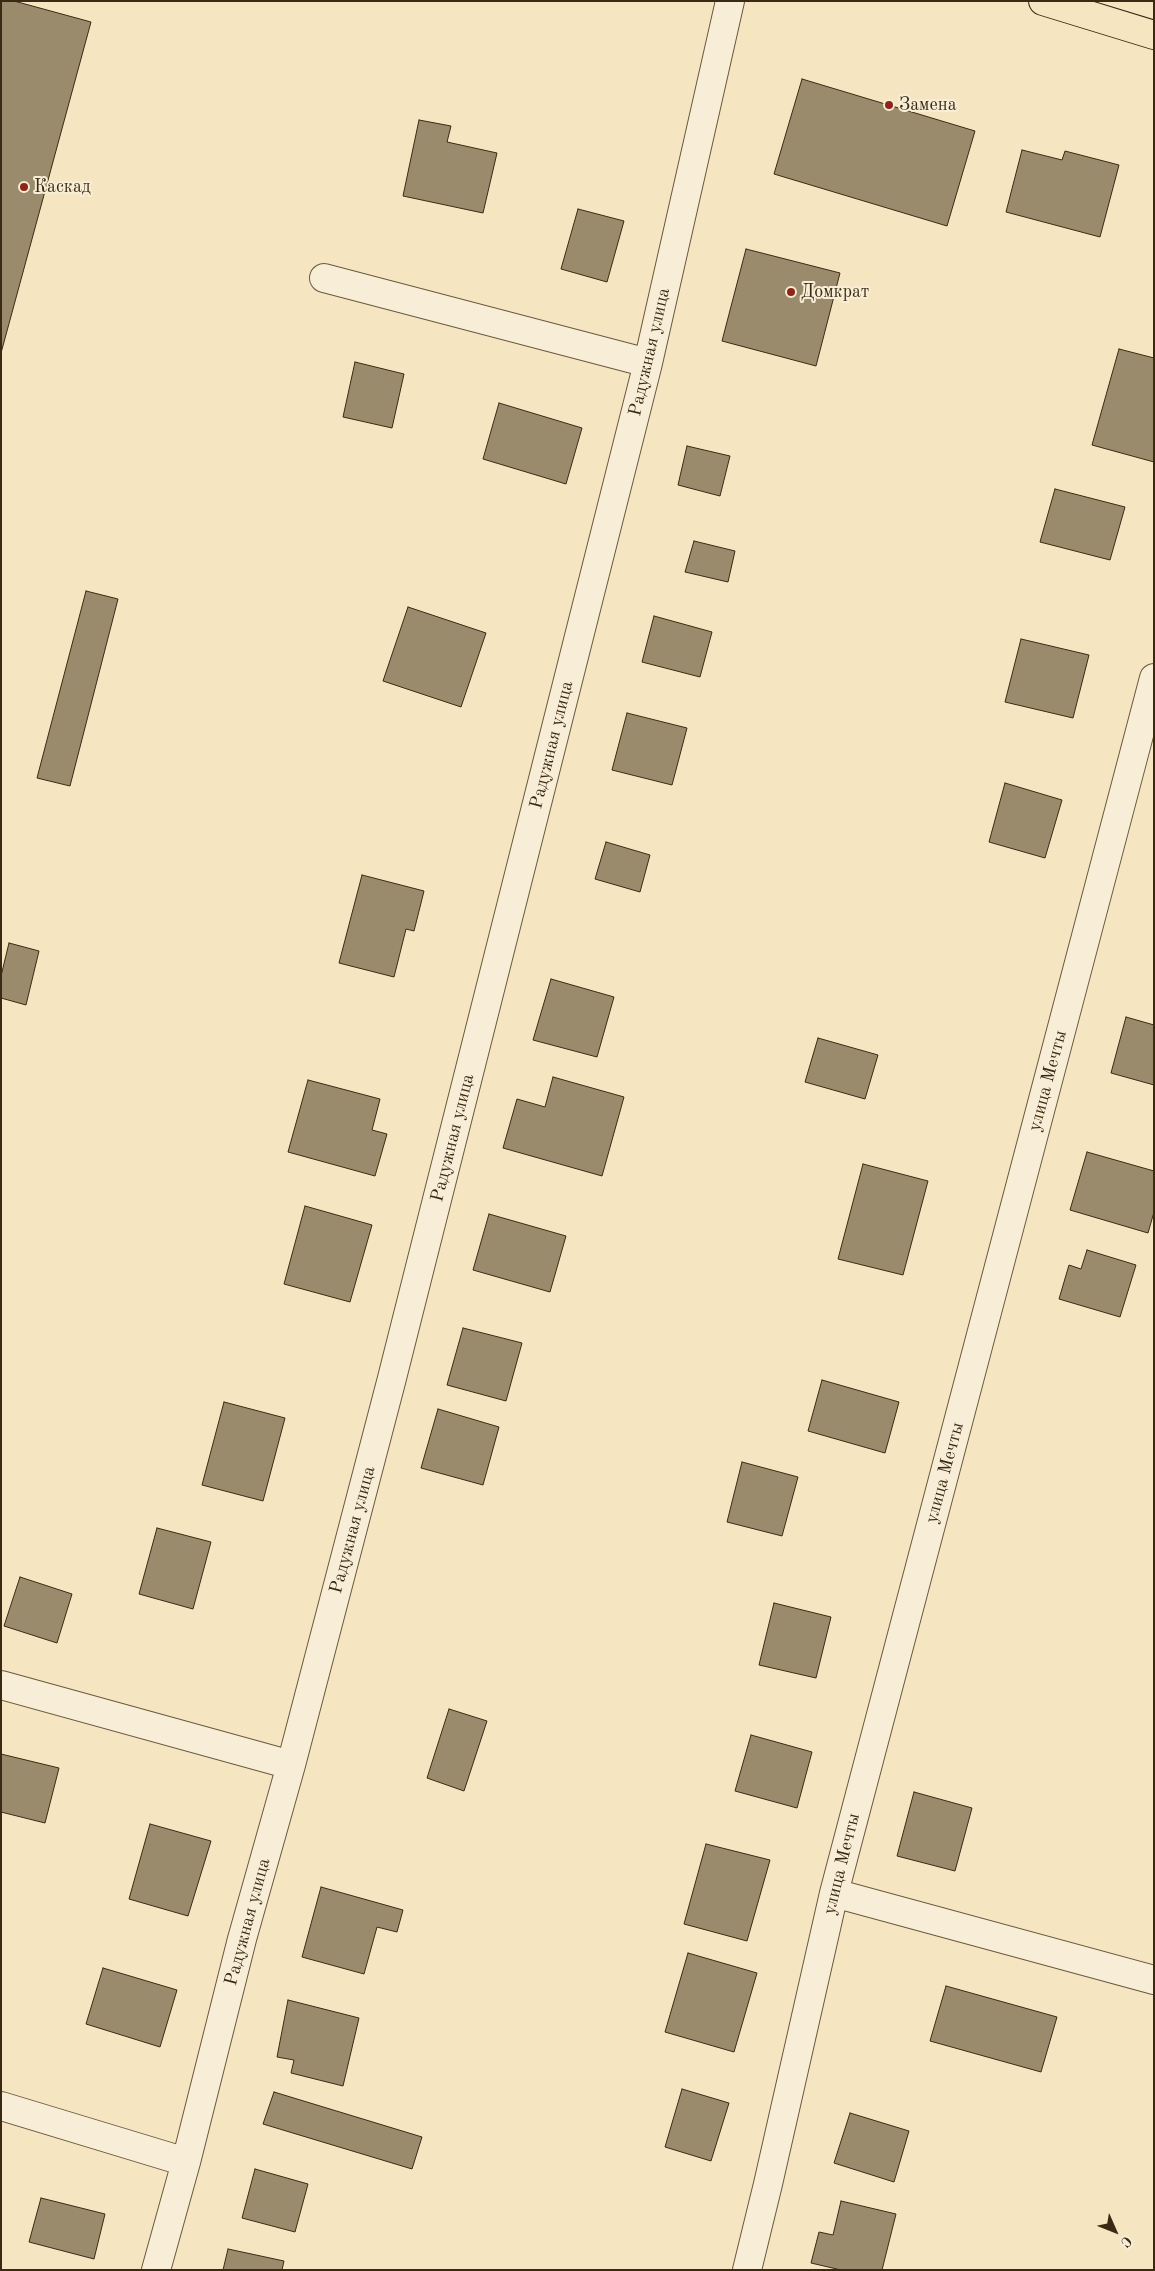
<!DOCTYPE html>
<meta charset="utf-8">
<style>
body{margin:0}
#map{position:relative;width:1155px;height:2271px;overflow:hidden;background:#f5e5c1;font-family:"Old Standard TT",serif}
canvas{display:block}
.frame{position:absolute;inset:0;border:2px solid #3a2a13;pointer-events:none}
.north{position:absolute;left:1090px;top:2206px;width:50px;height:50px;-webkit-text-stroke:4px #f8eed7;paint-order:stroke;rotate:134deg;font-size:14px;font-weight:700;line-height:20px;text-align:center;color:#3a2a13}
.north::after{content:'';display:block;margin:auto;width:18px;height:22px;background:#3a2a13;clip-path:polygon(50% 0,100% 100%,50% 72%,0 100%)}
</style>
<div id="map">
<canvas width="1155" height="2271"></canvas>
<div class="frame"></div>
<div class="north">С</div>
</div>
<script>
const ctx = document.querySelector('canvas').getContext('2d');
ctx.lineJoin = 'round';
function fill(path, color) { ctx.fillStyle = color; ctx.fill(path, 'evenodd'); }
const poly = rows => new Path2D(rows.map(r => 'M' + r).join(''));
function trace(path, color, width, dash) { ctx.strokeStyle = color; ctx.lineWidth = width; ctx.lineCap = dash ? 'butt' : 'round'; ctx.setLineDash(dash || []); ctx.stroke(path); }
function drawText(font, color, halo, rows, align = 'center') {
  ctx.font = font + ' "Old Standard TT",serif'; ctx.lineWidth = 4; ctx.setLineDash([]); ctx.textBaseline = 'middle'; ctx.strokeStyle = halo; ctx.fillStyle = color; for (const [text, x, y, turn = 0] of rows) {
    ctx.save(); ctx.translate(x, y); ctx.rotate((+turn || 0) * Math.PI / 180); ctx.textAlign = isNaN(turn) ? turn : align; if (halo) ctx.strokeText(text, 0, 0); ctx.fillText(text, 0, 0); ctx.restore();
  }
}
const building = poly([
 [1,1,14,1,91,22,1,353,1,1],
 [802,79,975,131,947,226,774,174,802,79],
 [419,120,451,126,447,142,497,153,483,213,403,196,419,120],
 [1022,150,1062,160,1065,151,1119,165,1100,237,1006,212,1022,150],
 [578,209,624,221,607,282,561,269,578,209],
 [746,249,840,273,816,366,722,341,746,249],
 [1119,349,1154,358,1154,462,1092,445,1119,349],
 [355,362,404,374,392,428,343,417,355,362],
 [499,403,582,428,566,484,483,459,499,403],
 [687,446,730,456,720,496,678,485,687,446],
 [1055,489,1125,507,1110,560,1040,542,1055,489],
 [694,541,735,551,728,582,685,572,694,541],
 [86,591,118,599,70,786,37,778,86,591],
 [408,607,486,633,461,707,383,681,408,607],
 [654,616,712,632,700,677,642,662,654,616],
 [1021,639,1089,655,1073,718,1005,702,1021,639],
 [627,713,687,728,672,785,612,770,627,713],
 [1005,783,1062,800,1045,858,989,842,1005,783],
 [606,842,650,855,640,892,595,879,606,842],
 [362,875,424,891,414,931,406,929,394,977,339,963,362,875],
 [9,943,39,951,26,1005,1,998,1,976,9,943],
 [551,979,614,997,597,1057,533,1040,551,979],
 [1126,1017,1154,1025,1154,1085,1111,1073,1126,1017],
 [818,1038,878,1055,865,1099,805,1082,818,1038],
 [553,1077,624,1097,602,1176,503,1148,517,1099,545,1107,553,1077],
 [308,1080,380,1099,372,1130,387,1134,375,1176,288,1152,308,1080],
 [1087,1152,1154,1171,1154,1212,1148,1233,1070,1210,1087,1152],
 [863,1164,928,1181,903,1275,838,1259,863,1164],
 [305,1206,372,1225,350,1302,284,1284,305,1206],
 [489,1214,566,1236,550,1292,473,1270,489,1214],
 [1087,1250,1136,1265,1120,1317,1059,1299,1069,1265,1081,1269,1087,1250],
 [463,1328,522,1343,506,1401,447,1385,463,1328],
 [822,1380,899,1402,885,1453,808,1431,822,1380],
 [224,1402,285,1418,263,1501,202,1485,224,1402],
 [438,1409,499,1427,483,1485,421,1468,438,1409],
 [742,1462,798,1477,782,1536,727,1522,742,1462],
 [157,1528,211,1542,193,1609,139,1594,157,1528],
 [20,1577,72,1594,57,1643,4,1626,20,1577],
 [774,1603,831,1617,816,1678,759,1665,774,1603],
 [449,1709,487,1721,464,1791,427,1778,449,1709],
 [751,1735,812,1752,797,1808,735,1791,751,1735],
 [1,1754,59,1768,45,1823,1,1812,1,1754],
 [914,1792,972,1808,955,1871,897,1856,914,1792],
 [150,1824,211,1841,188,1916,129,1899,150,1824],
 [706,1844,770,1860,747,1941,684,1924,706,1844],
 [321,1887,403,1910,397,1932,377,1927,364,1974,302,1957,321,1887],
 [688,1953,757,1973,734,2052,665,2032,688,1953],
 [103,1968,177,1990,160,2047,86,2024,103,1968],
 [946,1986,1057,2017,1041,2072,930,2041,946,1986],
 [288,2000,359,2018,343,2086,291,2073,294,2060,277,2057,288,2000],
 [682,2089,729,2103,711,2161,665,2147,682,2089],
 [274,2092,422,2137,412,2169,263,2124,274,2092],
 [850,2113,909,2131,894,2182,834,2163,850,2113],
 [255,2169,308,2184,295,2232,242,2218,255,2169],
 [41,2198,105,2214,94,2259,29,2242,41,2198],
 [841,2201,896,2214,882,2270,841,2270,811,2263,819,2232,833,2235,841,2201],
 [228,2249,284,2261,282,2270,223,2270,228,2249]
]);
fill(building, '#9b8b6d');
trace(building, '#3a2a13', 1);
const minor = poly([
 [324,278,648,363],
 [1,1685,291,1765],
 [834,1893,1154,1980],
 [1,2106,186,2162],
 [156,2270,186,2162,242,1939,291,1765,391,1382,648,363,730,1],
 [747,2270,768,2184,834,1893,1154,678]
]);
const major = poly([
 [1043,1,1154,35]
]);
trace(minor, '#69593e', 30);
trace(major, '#3a2a13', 30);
trace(minor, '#f8eed7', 28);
trace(major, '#f5e5c1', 28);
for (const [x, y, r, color] of [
 [889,105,5,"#8f2418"],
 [24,187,5,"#8f2418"],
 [791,292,5,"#8f2418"]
]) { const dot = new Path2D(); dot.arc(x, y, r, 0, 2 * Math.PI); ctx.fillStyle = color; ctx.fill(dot); trace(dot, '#f8eed7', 2); }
drawText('18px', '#3a2a13', '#f8eed7', [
 ["Замена",899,105],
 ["Каскад",34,187],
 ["Домкрат",801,292]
], 'left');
drawText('18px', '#3a2a13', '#f8eed7', [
 ["Радужная улица",650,352,-77],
 ["Радужная улица",552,745,-76],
 ["улица Мечты",1048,1081,-75],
 ["Радужная улица",453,1138,-76],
 ["улица Мечты",945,1473,-75],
 ["Радужная улица",353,1530,-75],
 ["улица Мечты",842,1864,-76],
 ["Радужная улица",248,1922,-75]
]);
</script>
